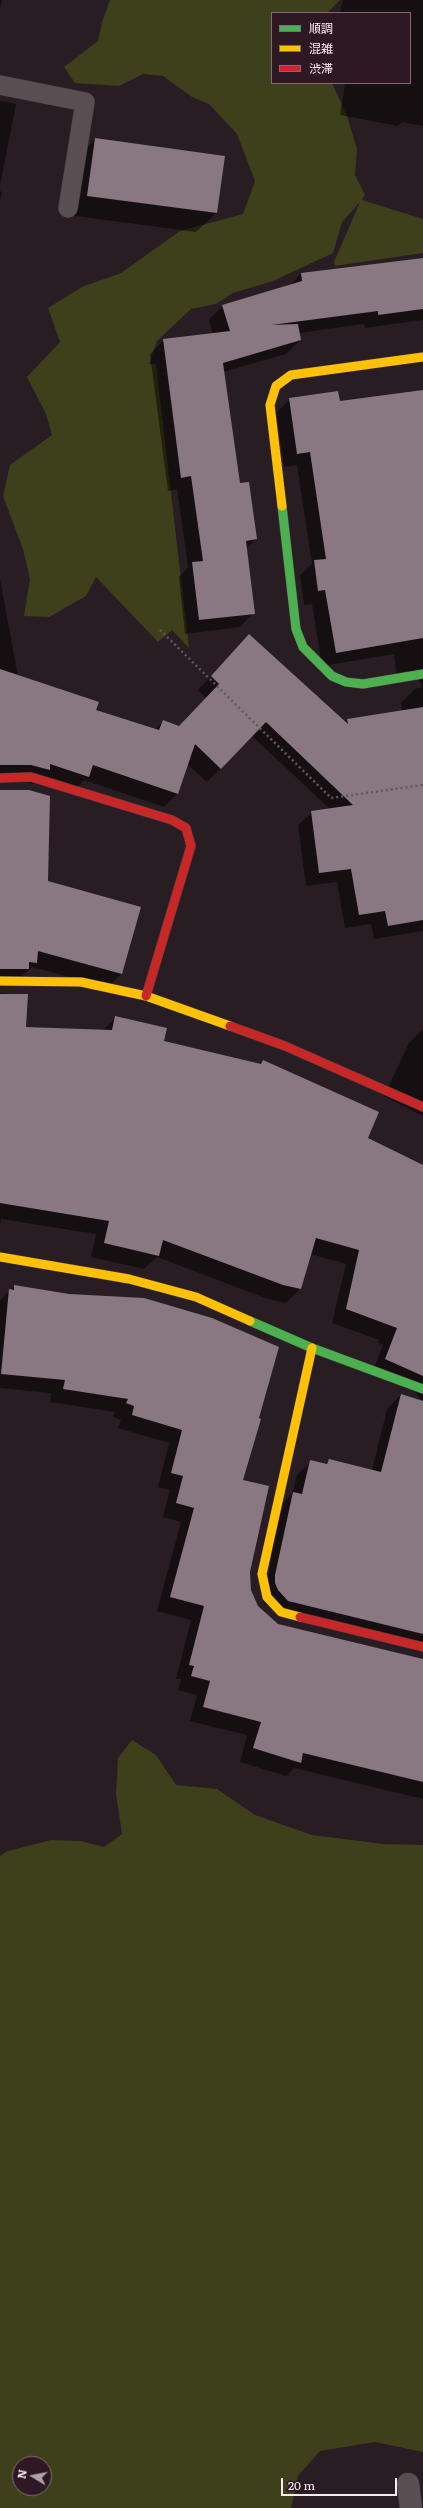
<!DOCTYPE html>
<meta charset="utf-8">
<style>
body{margin:0}
#map{position:relative;width:423px;height:2508px;overflow:hidden;background:#281d23;font-family:Literata,"Noto Sans JP",serif}
canvas{display:block}
.legend{position:absolute;left:271px;top:12px;width:140px;height:72px;box-sizing:border-box;background:#2d1824;border:1px solid #7f6c76;margin:0;padding:5px 7px;list-style:none;font-size:12px;color:#f9eaf2}
.legend li{display:flex;align-items:center;gap:8px;height:20px}
.legend b{width:20px;border:1px solid #7f6c76}
.north{position:absolute;left:12px;top:2456px;width:40px;height:40px;box-sizing:border-box;background:#2d1824;border:1px solid #7f6c76;border-radius:50%;rotate:280deg;font-size:11px;font-weight:700;line-height:16px;text-align:center;color:#f9eaf2}
.north::after{content:'';display:block;margin:auto;width:14px;height:18px;background:#b0a2aa;clip-path:polygon(50% 0,100% 100%,50% 72%,0 100%)}
.scale{position:absolute;left:281px;top:2478px;width:116px;height:18px;box-sizing:border-box;border:2px solid #f9eaf2;border-top:0;padding-left:5px;font-size:12px;line-height:14px;white-space:nowrap;color:#f9eaf2;-webkit-text-stroke:3px #2d1824;paint-order:stroke}
</style>
<div id="map">
<canvas width="423" height="2508"></canvas>
<ul class="legend">
<li><b style="height:5px;background:#4caf50"></b>順調</li>
<li><b style="height:5px;background:#ffc107"></b>混雑</li>
<li><b style="height:5px;background:#c62828"></b>渋滞</li>
</ul>
<div class="north">N</div>
<div class="scale">20 m</div>
</div>
<script>
const ctx = document.querySelector('canvas').getContext('2d');
ctx.lineJoin = 'round';
function fill(path, color) { ctx.fillStyle = color; ctx.fill(path, 'evenodd'); }
const poly = rows => new Path2D(rows.map(r => 'M' + r).join(''));
function trace(path, color, width, dash) { ctx.strokeStyle = color; ctx.lineWidth = width; ctx.lineCap = dash ? 'butt' : 'round'; ctx.setLineDash(dash || []); ctx.stroke(path); }
fill(poly([
 [110,0,340,0,327,13,272,13,272,83,332,83,347,116,357,149,355,175,365,195,362,200,423,219,423,253,335,266,334,262,360,202,342,222,333,253,273,281,233,293,216,304,191,309,157,341,149,364,156,364,189,648,172,630,158,642,96,577,86,596,49,617,24,616,30,579,23,549,3,496,10,465,52,435,46,414,27,377,60,342,48,308,82,287,121,273,180,231,243,214,255,181,237,134,209,104,192,97,163,76,143,74,119,86,75,83,64,67,98,41,102,22],
 [132,1740,156,1755,176,1785,217,1789,255,1815,312,1835,383,1844,423,1845,423,2452,375,2442,320,2451,298,2476,291,2508,0,2508,0,1856,8,1851,51,1840,81,1841,104,1847,122,1834,116,1794,118,1758],
 [20,2464,44,2464,44,2488,20,2488]
]), '#3e3f1b');
fill(poly([
 [0,0,2,0,0,10],
 [343,0,423,0,423,126,402,122,398,126,340,115,345,83,410,83,410,13,340,13],
 [0,101,16,104,0,185],
 [95,139,216,213,196,232,68,215,76,159],
 [0,191,2,192,0,200],
 [423,259,423,320,365,328,364,324,299,333,300,340,286,354,223,372,239,484,256,539,246,549,253,613,240,627,185,634,179,577,188,567,177,489,168,491,150,354,164,340,213,334,209,319,223,306,289,286,301,274],
 [423,391,423,931,374,939,371,924,345,928,337,882,306,886,298,825,312,812,330,809,252,736,207,782,187,764,178,793,164,807,84,780,75,790,0,779,0,579,18,676,95,710,154,730,163,722,179,727,206,698,198,690,236,649,345,722,347,720,402,711,401,703,415,689,422,687,419,680,397,677,394,654,322,666,312,604,304,605,300,575,312,564,297,465,284,467,276,413,290,399,339,402],
 [0,790,47,882,122,973,108,987,32,967,22,976,0,983],
 [0,993,27,995,25,1027,103,1030,116,1018,162,1042,259,1064,263,1061,366,1139,423,1166,423,1650,264,1604,279,1507,292,1494,297,1475,310,1462,324,1465,329,1460,372,1470,387,1409,401,1395,423,1402,414,1391,372,1373,383,1345,378,1343,379,1340,332,1323,346,1264,310,1254,300,1289,286,1303,268,1299,157,1257,144,1269,91,1257,96,1234,1,1219,0,1225],
 [423,1029,423,1116,384,1096,409,1043],
 [15,1286,242,1481,256,1653,423,1693,423,1799,294,1768,286,1776,240,1762,247,1735,190,1721,197,1695,178,1690,181,1679,176,1679,191,1620,157,1611,181,1522,163,1517,170,1490,158,1487,169,1443,118,1428,121,1420,113,1417,115,1412,50,1402,51,1393,0,1388,0,1300]
]), '#0007');
fill(poly([
 [95,138,225,156,217,213,87,196],
 [423,258,423,309,378,315,378,311,271,325,298,324,301,340,223,363,240,483,249,482,257,539,246,541,255,614,199,620,192,562,203,561,191,476,181,478,163,339,230,331,222,305,302,281,301,273],
 [423,390,423,638,336,653,325,590,318,591,314,560,326,559,310,452,297,454,289,398,338,391,340,401],
 [249,634,348,724,347,719,423,707,423,920,388,926,385,911,359,915,351,869,319,873,311,811,353,805,266,722,221,769,195,744,178,794,93,765,89,777,50,764,50,770,31,765,0,765,0,669,99,702,96,710,159,730,163,720,179,726,219,684,211,676],
 [0,790,29,790,50,796,48,881,141,907,122,974,38,951,37,963,29,962,29,969,0,969],
 [0,994,28,994,26,1027,112,1030,115,1016,167,1028,164,1041,261,1064,263,1060,379,1112,368,1138,423,1165,423,1376,385,1359,397,1328,346,1309,359,1250,316,1238,301,1289,283,1285,163,1240,159,1256,104,1243,109,1221,0,1203],
 [14,1285,69,1294,144,1298,212,1318,279,1347,259,1418,261,1419,243,1480,269,1486,250,1572,251,1590,258,1606,278,1624,423,1659,423,1782,303,1753,301,1763,253,1748,261,1722,203,1707,210,1681,191,1676,194,1666,189,1665,204,1606,170,1597,194,1508,176,1503,183,1476,171,1473,182,1430,132,1415,134,1406,126,1403,128,1399,63,1389,65,1380,1,1374,9,1289,14,1290],
 [401,1394,423,1401,423,1634,288,1601,278,1590,275,1583,275,1575,293,1492,302,1494,310,1460,327,1464,329,1459,381,1472]
]), '#897881');
const lane = poly([
 [0,85,85,102,68,208]
]);
const street = poly([
 [408,2484,411,2508]
]);
const fast = poly([
 [282,506,296,629,303,647,332,676,346,682,363,684,423,674],
 [250,1321,312,1348,423,1389]
]);
const slow = poly([
 [282,506,270,405,276,386,291,375,423,357],
 [0,981,81,982,146,996,230,1026],
 [0,1257,129,1279,196,1297,250,1321],
 [300,1617,281,1612,267,1597,262,1574,312,1348]
]);
const jam = poly([
 [0,778,31,777,172,820,186,828,191,846,146,996],
 [230,1026,285,1046,423,1107],
 [300,1617,423,1647]
]);
trace(lane, '#42393e', 20);
trace(street, '#42393e', 23);
trace(fast, '#42393e', 10);
trace(slow, '#42393e', 10);
trace(jam, '#42393e', 10);
trace(poly([
 [160,630,331,798,423,785]
]), '#61585d', 2.5, [2, 3]);
trace(lane, '#584f53', 19);
trace(street, '#584f53', 22);
trace(fast, '#4caf50', 9);
trace(slow, '#ffc107', 9);
trace(jam, '#c62828', 9);
</script>
